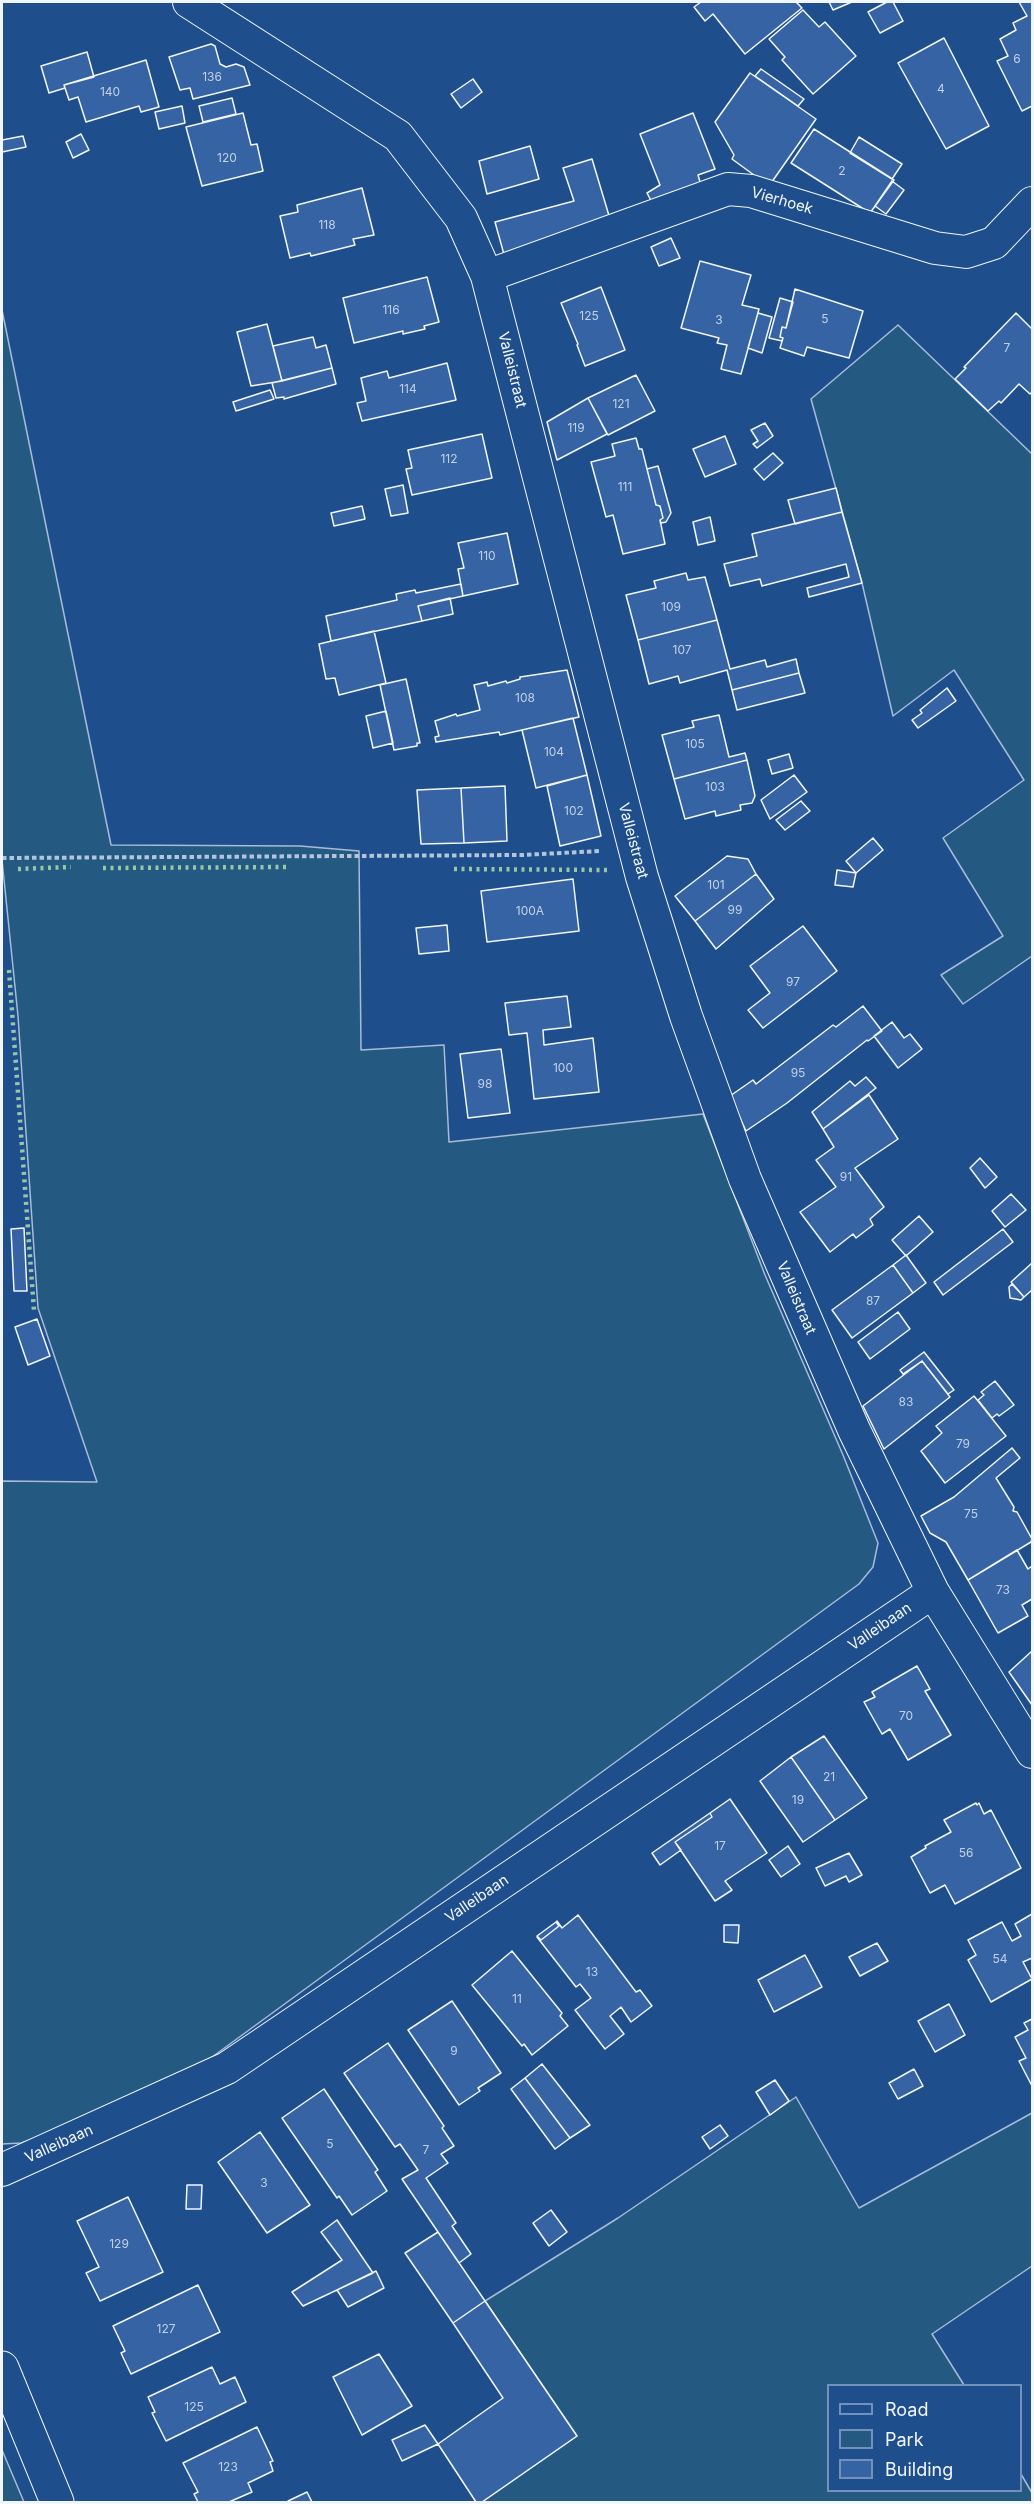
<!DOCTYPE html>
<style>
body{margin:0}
#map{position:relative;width:1034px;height:2504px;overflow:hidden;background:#1f4e8c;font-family:Inter,sans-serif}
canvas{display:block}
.frame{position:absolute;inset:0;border:3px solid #f2f6ff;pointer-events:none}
.legend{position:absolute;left:827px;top:2384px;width:195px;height:108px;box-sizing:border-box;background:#1f4e8c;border:2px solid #7391ba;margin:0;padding:8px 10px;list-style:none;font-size:18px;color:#f2f6ff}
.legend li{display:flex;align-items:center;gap:12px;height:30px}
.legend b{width:30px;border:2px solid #7391ba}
</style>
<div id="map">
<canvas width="1034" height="2504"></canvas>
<div class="frame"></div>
<ul class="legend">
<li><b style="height:8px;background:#1f4e8c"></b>Road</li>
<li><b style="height:16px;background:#245a82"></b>Park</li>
<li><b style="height:16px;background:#3563a3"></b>Building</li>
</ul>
</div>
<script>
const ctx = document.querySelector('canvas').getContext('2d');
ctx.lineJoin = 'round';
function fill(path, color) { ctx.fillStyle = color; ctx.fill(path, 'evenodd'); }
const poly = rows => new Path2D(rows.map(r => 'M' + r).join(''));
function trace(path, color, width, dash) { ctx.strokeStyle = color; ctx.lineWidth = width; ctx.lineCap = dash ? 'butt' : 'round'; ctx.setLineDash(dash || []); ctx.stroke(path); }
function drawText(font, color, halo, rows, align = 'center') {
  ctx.font = font + ' Inter,sans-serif'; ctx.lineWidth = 4.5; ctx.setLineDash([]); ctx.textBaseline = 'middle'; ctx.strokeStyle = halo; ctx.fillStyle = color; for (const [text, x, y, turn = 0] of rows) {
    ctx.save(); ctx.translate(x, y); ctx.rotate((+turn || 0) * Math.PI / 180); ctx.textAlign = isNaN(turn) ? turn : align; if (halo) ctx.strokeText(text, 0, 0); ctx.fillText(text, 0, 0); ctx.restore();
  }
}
const green = poly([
 [2,310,111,845,300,846,359,851,361,1050,444,1045,449,1142,703,1114,765,1275,843,1455,878,1543,873,1567,859,1584,208,2060,56,2131,21,2143,2,2144,2,1481,97,1482,38,1308,18,1016,2,860,2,310],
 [898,325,1032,454,1032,956,963,1004,941,975,1003,936,943,838,1024,780,954,670,893,716,862,583,811,399,898,325],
 [796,2097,859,2208,1032,2113,1032,2266,932,2334,964,2385,828,2386,828,2490,1020,2490,1021,2474,1032,2493,1032,2502,482,2502,577,2436,485,2301,618,2218,796,2097],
 [2,2450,24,2502,2,2502,2,2450]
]);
fill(green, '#245a82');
trace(green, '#a8bbd7', 1.5);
const building = poly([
 [701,2,796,2,802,8,745,54,713,14,705,21,694,7,701,2],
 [829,2,852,2,833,10,829,2],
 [887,2,893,2,903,21,880,33,868,12,887,2],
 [1019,2,1032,2,1032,106,1022,111,997,61,1008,56,1000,39,1016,30,1013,23,1027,16,1019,2],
 [803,10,819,27,825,22,856,56,813,94,782,60,785,57,769,39,803,10],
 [944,38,989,126,946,149,898,63,944,38],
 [211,44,215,46,220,64,226,67,236,64,244,67,250,85,193,99,190,88,180,90,169,57,211,44],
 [87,52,94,77,64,85,65,88,49,93,41,66,87,52],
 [146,60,159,107,141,112,139,106,86,122,78,97,69,100,64,85,146,60],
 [761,69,804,99,798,106,755,76,761,69],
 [750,73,816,119,769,186,732,159,734,155,715,122,750,73],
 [473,79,482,92,461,108,451,94,473,79],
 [232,98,236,114,203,122,199,106,232,98],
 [182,106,185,123,159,129,155,112,182,106],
 [243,113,251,145,257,144,263,171,202,186,186,127,243,113],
 [693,113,715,169,698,175,703,192,655,208,647,193,660,185,640,134,693,113],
 [814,129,894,180,870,213,791,163,814,129],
 [81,134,89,150,73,158,66,142,81,134],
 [23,136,26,147,2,152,2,140,23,136],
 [859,137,902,164,892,179,850,153,859,137],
 [530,146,539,179,487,194,479,161,530,146],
 [592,159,613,229,505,258,495,222,574,201,563,168,592,159],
 [892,181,904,190,886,214,875,206,892,181],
 [362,188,374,235,353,239,355,245,311,256,310,253,290,258,280,216,298,212,297,205,362,188],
 [671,238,680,258,659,266,651,247,671,238],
 [700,261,751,275,742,305,759,309,741,374,721,369,727,345,717,343,719,338,681,328,700,261],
 [427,277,439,322,424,326,425,329,403,334,403,331,354,343,343,298,427,277],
 [601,287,625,350,585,366,577,345,578,344,561,303,601,287],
 [795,289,863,311,849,358,807,347,804,356,780,348,783,338,780,337,782,327,786,328,795,289],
 [780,298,793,302,786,328,782,327,780,337,783,338,782,341,769,338,780,298],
 [758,313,772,317,762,353,748,348,758,313],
 [1016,313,1032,329,1032,392,1030,394,1019,384,1001,403,999,401,988,411,955,379,966,368,964,367,1016,313],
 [267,324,282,381,251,386,237,332,267,324],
 [313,337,316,348,326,345,332,368,282,381,273,346,313,337],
 [447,363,456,400,362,421,357,403,366,401,361,378,387,371,389,378,447,363],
 [332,368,336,384,284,399,284,397,276,398,272,383,332,368],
 [636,375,655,411,608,435,588,398,636,375],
 [270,390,274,399,236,411,233,402,270,390],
 [588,398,607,434,557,460,547,422,588,398],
 [765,423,773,436,757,448,753,444,758,441,751,430,765,423],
 [482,434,492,478,412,495,406,469,412,468,408,450,482,434],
 [725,436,736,464,705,477,693,449,725,436],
 [636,438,639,449,642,449,656,505,660,506,663,518,660,520,665,544,623,554,613,515,606,517,591,462,615,456,612,444,636,438],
 [773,453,783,463,764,480,754,469,773,453],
 [658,466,671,513,666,522,661,523,660,520,663,518,660,506,656,505,647,469,658,466],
 [403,485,408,513,391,516,385,489,403,485],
 [836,488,842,512,795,524,788,500,836,488],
 [362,506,365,519,334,526,331,513,362,506],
 [842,512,862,583,809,597,807,588,849,577,846,564,762,586,760,579,730,586,724,564,757,556,752,534,842,512],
 [710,517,715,541,698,545,693,522,710,517],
 [507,533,518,584,463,596,458,569,464,568,458,543,507,533],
 [686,573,688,580,705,577,717,620,638,640,626,595,656,588,654,581,686,573],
 [461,584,463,596,418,606,422,621,331,641,326,616,397,600,396,594,415,590,416,593,461,584],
 [450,598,453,614,422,621,418,606,450,598],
 [717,620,730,669,765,660,767,667,796,659,799,673,732,690,727,670,680,683,678,676,649,684,638,640,717,620],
 [374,631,386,683,339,695,335,678,326,679,319,644,374,631],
 [567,670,579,717,500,735,499,732,436,742,435,737,439,736,435,721,456,714,457,716,480,710,474,685,487,682,488,686,506,681,507,683,520,679,520,677,567,670],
 [799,673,805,693,737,710,732,690,799,673],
 [406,679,420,743,417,743,417,746,394,750,380,685,406,679],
 [947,688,956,701,918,728,912,720,922,713,920,710,947,688],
 [386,711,393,743,373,748,366,716,386,711],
 [719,715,729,757,745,753,747,760,674,779,662,735,694,727,692,721,719,715],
 [573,718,587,775,536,788,522,730,573,718],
 [789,754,793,768,772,774,768,760,789,754],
 [747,760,755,796,752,803,740,805,741,810,716,816,715,811,685,819,674,779,747,760],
 [587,775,601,836,560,846,547,786,587,775],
 [794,775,807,792,770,819,761,800,794,775],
 [505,786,507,841,464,843,461,788,505,786],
 [461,788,464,843,421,844,417,790,461,788],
 [801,801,810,811,785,830,776,820,801,801],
 [873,838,883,850,856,873,846,861,873,838],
 [727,856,748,859,756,874,695,921,675,896,727,856],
 [837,870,856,873,853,887,835,885,837,870],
 [756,874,774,899,716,949,695,921,756,874],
 [573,879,579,931,487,942,481,891,573,879],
 [447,925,449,951,419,954,416,928,447,925],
 [803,926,837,971,763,1028,748,1010,770,993,750,966,803,926],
 [567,996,571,1027,543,1030,544,1045,593,1038,599,1092,534,1099,527,1033,509,1035,505,1003,567,996],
 [863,1006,882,1031,868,1041,867,1040,787,1103,746,1131,730,1096,753,1080,756,1084,833,1025,836,1027,863,1006],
 [892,1022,904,1038,910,1034,922,1049,898,1068,874,1036,892,1022],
 [501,1049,510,1113,468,1118,460,1054,501,1049],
 [866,1077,876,1088,823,1129,812,1112,850,1081,855,1086,866,1077],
 [869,1095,898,1139,855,1168,884,1207,870,1219,873,1225,856,1238,853,1234,830,1252,800,1212,836,1187,816,1160,834,1147,823,1129,869,1095],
 [980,1158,997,1177,985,1188,970,1168,980,1158],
 [1011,1194,1026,1210,1005,1227,992,1211,1011,1194],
 [919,1216,933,1232,906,1256,892,1240,919,1216],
 [24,1228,27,1291,14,1291,11,1229,24,1228],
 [1003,1229,1013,1242,943,1295,934,1282,1003,1229],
 [906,1255,926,1283,913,1293,893,1265,906,1255],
 [1032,1263,1032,1290,1024,1297,1011,1282,1032,1263],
 [893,1265,913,1293,852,1338,832,1310,893,1265],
 [1012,1284,1024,1297,1021,1300,1010,1298,1009,1287,1012,1284],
 [898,1312,910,1329,870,1359,858,1342,898,1312],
 [37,1319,50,1356,28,1365,15,1327,37,1319],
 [924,1352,954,1390,948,1394,922,1361,903,1374,900,1370,924,1352],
 [922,1361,950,1397,884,1449,863,1406,922,1361],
 [995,1381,1014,1405,999,1416,997,1414,992,1418,978,1400,984,1395,981,1392,995,1381],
 [974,1396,1006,1436,945,1483,921,1451,942,1433,936,1426,974,1396],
 [1012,1448,1020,1458,996,1478,1014,1507,1013,1511,1017,1512,1032,1539,1031,1542,968,1580,946,1542,930,1533,921,1516,954,1497,1012,1448],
 [1017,1550,1028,1569,1032,1566,1032,1599,1022,1605,1028,1616,998,1633,968,1580,1017,1550],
 [1032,1651,1032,1705,1009,1672,1032,1651],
 [917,1666,930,1689,925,1691,951,1735,908,1760,890,1729,882,1734,864,1702,875,1697,872,1692,917,1666],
 [824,1736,867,1798,835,1820,791,1757,824,1736],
 [791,1757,835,1820,803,1842,760,1781,791,1757],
 [730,1799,767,1853,725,1881,732,1890,715,1901,675,1842,712,1817,710,1813,730,1799],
 [976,1803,977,1805,979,1803,984,1814,991,1810,1021,1868,955,1904,945,1885,930,1893,911,1857,926,1848,925,1846,951,1832,944,1820,976,1803],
 [710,1813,712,1817,675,1842,681,1850,660,1865,652,1853,710,1813],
 [788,1846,800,1864,781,1877,769,1860,788,1846],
 [849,1853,862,1875,849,1882,846,1876,825,1886,816,1868,849,1853],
 [1032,1914,1032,1958,1023,1962,1032,1979,991,2002,968,1960,976,1955,968,1940,1002,1922,1012,1941,1021,1936,1015,1924,1032,1914],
 [578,1915,636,1992,640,1990,652,2006,631,2022,621,2007,610,2016,624,2034,605,2049,575,2010,591,1998,580,1984,576,1987,537,1937,541,1940,559,1926,557,1921,562,1928,578,1915],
 [556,1922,559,1926,541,1940,537,1936,556,1922],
 [724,1925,739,1925,738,1943,724,1942,724,1925],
 [877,1943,888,1961,860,1976,849,1957,877,1943],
 [512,1951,562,2013,560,2016,568,2026,532,2055,524,2044,522,2046,472,1985,512,1951],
 [805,1955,822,1987,774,2012,758,1980,805,1955],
 [452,2001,501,2073,478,2088,480,2091,459,2105,408,2030,452,2001],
 [949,2004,965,2035,935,2052,918,2021,949,2004],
 [1032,2019,1032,2086,1019,2061,1026,2058,1015,2037,1028,2030,1024,2023,1032,2019],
 [388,2043,444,2126,442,2128,454,2146,441,2154,448,2163,426,2178,456,2223,452,2226,471,2254,459,2263,402,2179,418,2170,400,2144,395,2147,344,2073,388,2043],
 [542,2064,590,2125,570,2138,525,2078,542,2064],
 [914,2069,923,2086,898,2099,889,2083,914,2069],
 [525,2078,570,2138,555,2149,511,2089,525,2078],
 [775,2080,789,2101,770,2115,756,2092,775,2080],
 [324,2089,378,2170,375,2172,387,2191,352,2215,339,2196,337,2198,282,2118,324,2089],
 [720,2125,728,2136,710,2149,702,2137,720,2125],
 [260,2132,310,2205,267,2233,218,2162,260,2132],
 [187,2185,202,2185,201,2209,186,2209,187,2185],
 [128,2197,163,2272,100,2301,86,2273,99,2267,77,2221,128,2197],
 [551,2210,567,2232,549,2246,533,2223,551,2210],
 [337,2220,373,2273,303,2306,292,2292,342,2260,321,2232,337,2220],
 [438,2232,485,2301,453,2323,405,2253,438,2232],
 [376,2271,384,2288,348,2307,337,2290,376,2271],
 [198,2285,220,2332,131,2374,121,2353,125,2351,113,2326,198,2285],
 [485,2301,577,2436,482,2502,476,2502,438,2444,503,2398,453,2323,485,2301],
 [379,2354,412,2406,362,2435,333,2377,379,2354],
 [212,2367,220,2384,235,2377,246,2402,166,2441,152,2413,155,2412,148,2397,212,2367],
 [425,2425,438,2444,402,2461,392,2440,425,2425],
 [257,2427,273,2461,270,2462,273,2471,248,2483,252,2492,229,2502,198,2502,194,2494,198,2492,183,2463,257,2427],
 [307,2492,312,2502,289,2502,288,2501,307,2492]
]);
fill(building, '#3563a3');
trace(building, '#f2f6ff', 1.5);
const minor = poly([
 [189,2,398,136,461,218,487,276,642,877,686,1016,745,1179,854,1430,933,1592,1032,1752],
 [487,276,728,189,751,191,935,248,966,252,994,243,1032,203],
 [2,2170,227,2068,933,1592]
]);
const primary = poly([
 [2,2368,57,2502]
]);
trace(minor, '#f2f6ff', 34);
trace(primary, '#f2f6ff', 35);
trace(poly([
 [2,858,522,855,601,851]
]), '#b3c4dc', 4, [4.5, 3]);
trace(minor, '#1f4e8c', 32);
trace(primary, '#1f4e8c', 33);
trace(poly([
 [103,868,290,867],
 [18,869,71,867],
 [454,869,610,870],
 [9,970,34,1311]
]), '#97c8a6', 4.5, [3, 4.5]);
drawText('12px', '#c3d1e8', null, [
 ["6",1017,59],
 ["136",212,77],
 ["4",941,89],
 ["140",110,92],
 ["120",227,158],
 ["2",842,171],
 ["118",327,225],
 ["116",391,310],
 ["125",589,316],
 ["5",825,319],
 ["3",719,320],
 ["7",1007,348],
 ["114",408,389],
 ["121",621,404],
 ["119",576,428],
 ["112",449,459],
 ["111",625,487],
 ["110",487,556],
 ["109",671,607],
 ["107",682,650],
 ["108",525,698],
 ["105",695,744],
 ["104",554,752],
 ["103",715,787],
 ["102",574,811],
 ["101",716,885],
 ["99",735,910],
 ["100A",530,911],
 ["97",793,982],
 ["100",563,1068],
 ["95",798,1073],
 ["98",485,1084],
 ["91",846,1177],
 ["87",873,1301],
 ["83",906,1402],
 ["79",963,1444],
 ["75",971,1514],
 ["73",1003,1590],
 ["70",906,1716],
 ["21",829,1777],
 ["19",798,1800],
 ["17",720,1846],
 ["56",966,1853],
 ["54",1000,1959],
 ["13",592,1972],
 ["11",517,1999],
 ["9",454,2051],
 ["5",330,2144],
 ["7",426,2150],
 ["3",264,2183],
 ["129",119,2244],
 ["127",166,2329],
 ["125",194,2407],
 ["123",228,2467]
]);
drawText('15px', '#f2f6ff', '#1f4e8c', [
 ["Vierhoek",782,201,16],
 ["Valleistraat",512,370,76],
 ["Valleistraat",633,841,75],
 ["Valleistraat",796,1298,67],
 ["Valleibaan",880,1627,-34],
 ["Valleibaan",477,1899,-34],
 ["Valleibaan",59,2144,-24]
]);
</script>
